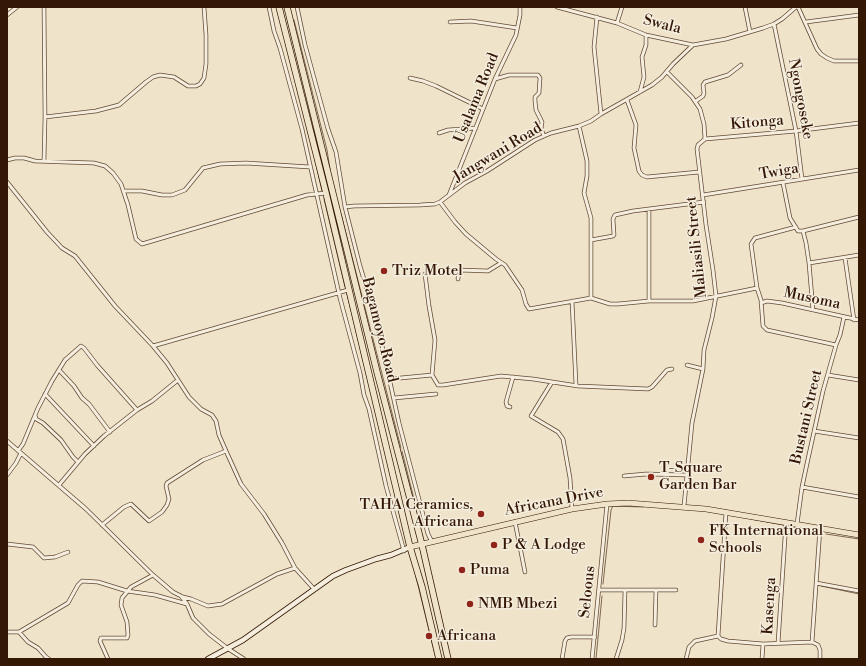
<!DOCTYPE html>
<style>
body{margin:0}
#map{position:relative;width:866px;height:666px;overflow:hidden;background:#efe4ca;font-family:"Libre Bodoni",serif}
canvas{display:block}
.frame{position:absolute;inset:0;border:8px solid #341705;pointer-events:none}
</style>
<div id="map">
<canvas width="866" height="666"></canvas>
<div class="frame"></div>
</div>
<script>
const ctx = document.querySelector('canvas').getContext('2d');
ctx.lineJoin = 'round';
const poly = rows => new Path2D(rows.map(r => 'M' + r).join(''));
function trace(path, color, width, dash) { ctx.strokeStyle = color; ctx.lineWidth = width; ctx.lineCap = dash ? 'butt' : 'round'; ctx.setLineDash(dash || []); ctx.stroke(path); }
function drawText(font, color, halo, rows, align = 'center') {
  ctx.font = font + ' "Libre Bodoni",serif'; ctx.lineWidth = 3; ctx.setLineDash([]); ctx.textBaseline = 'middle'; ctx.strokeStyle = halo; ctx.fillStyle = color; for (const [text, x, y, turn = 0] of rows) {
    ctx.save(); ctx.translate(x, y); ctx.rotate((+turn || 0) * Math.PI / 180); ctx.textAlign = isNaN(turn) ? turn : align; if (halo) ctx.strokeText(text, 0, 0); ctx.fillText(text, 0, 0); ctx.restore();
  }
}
trace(poly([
 [294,20,327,150,330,169],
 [315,160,322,191],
 [324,199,345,287],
 [341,214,401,448],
 [347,294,371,393],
 [402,451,414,499],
 [612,506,643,507],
 [751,519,783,525],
 [793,527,817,532],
 [826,534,859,539],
 [416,577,436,659],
 [603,584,611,510,613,506],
 [821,586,859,594],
 [596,659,602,596]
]), '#7e6853', 1);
const street = poly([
 [44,7,45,117,44,161],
 [269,7,274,31,280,48,302,129,340,298,360,373,364,395,369,409,386,486,404,551],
 [297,7,305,45,328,129,336,152,345,207,360,266,377,323,399,423,428,534,432,542],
 [557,7,617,23,646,35,693,45],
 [745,7,750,32],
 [798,7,817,49,821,54,827,58,834,61,859,61],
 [7,15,17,7],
 [597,17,594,47,601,114],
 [450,22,471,21,517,28],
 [806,22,859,15],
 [617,23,622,7],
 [774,24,796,131,802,179],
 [667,72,692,97,700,109,704,124,705,139,698,145,697,149,706,225,713,270,716,296,712,318,704,350,703,369,692,423,684,506],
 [410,78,423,81,436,86,483,109],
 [495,79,509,75,538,75,540,78,539,93,535,97,535,101,536,110,542,122,541,129,544,136],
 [640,92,644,77,642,57,646,45,646,35],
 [627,100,636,125,634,148,639,171,642,175,647,177,699,172],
 [696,101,703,96,704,93,703,85,705,82,728,75,741,65],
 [45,117,96,111,119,105,146,82,153,77,160,75,174,77,188,86,196,86,200,84,204,78,206,64,206,35,204,7],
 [579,126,587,161,587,176,584,193,591,218,591,298],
 [439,133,448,130,476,128],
 [705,139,796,131,859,123],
 [7,160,15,158,24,158,35,161,94,163,105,166,113,173,121,184,128,205,136,239,142,244,307,195,326,193],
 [7,182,47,232,62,248,75,256,115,306,153,346,167,363,189,397,201,409,212,415,216,421,219,435,226,451,241,484,264,514,282,543,295,568,314,589],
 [783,183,790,218,798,231,803,231,859,217],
 [124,191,142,191,162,195,172,195,185,190,203,168,220,164,246,163,310,167],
 [449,195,495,79,516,35,520,15,520,7],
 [703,195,859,170],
 [440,202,455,222,466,234,496,259,505,265,522,290,526,304,529,309,591,298,610,304,618,304,649,301,693,301,757,288],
 [345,207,354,206,420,205,435,204,440,202,465,183,487,171,535,140,551,133,579,126,591,121,601,114,652,85,662,77,673,64,693,45,726,39,763,28,774,24,782,19,796,7],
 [796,227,755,238,751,244,757,288,761,300,763,326,767,330,836,345],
 [803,231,806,243,809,263,813,310],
 [591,240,613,236,614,235,613,219,615,215,633,211,704,202],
 [845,258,854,320],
 [809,263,859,255],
 [425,274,429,306,435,340,432,375],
 [458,279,459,270,488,271,501,263],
 [572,301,576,385],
 [649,301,649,209],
 [761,303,767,301,782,303,859,320],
 [153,346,348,290],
 [687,365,703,369],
 [59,370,74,386,82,398,89,404,110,432],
 [828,375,859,380],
 [390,379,432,375,438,385,443,385,501,376,533,379,578,386,648,389,652,387,667,370,672,369],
 [552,382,531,416,558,432,563,439,570,478,572,509],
 [45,394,94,446],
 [394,398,436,394],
 [510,407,507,406,506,402,513,377],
 [35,415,36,419,43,423,61,440,73,457,78,462],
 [814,431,859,438],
 [7,441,86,509,153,575,173,592,181,596,187,604,193,618,209,634,227,648,244,659],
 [18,451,23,444,38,408,52,381,65,360,81,346,84,348,97,365,137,410],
 [7,475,16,463,21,453],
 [624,476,646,474,687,475],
 [59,485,85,454,104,436,137,410,152,401,178,380],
 [802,487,859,497],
 [515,522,525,572],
 [797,524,802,487,808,459,823,391,836,345,840,335,844,317],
 [102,525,124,507,131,504,149,521,162,512,167,505,169,499,166,486,167,483,203,460,226,451],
 [7,544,33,547,44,558,55,557,68,552],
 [816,583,859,591],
 [600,590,676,590],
 [183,597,191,599,208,606,222,604,277,574,295,568],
 [655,625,656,590],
 [7,632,19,632,68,603,78,585,82,581,98,582,127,591,155,595,187,604],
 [19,632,28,642,38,648,46,657,49,659],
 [718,636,726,512],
 [718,636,721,639,728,641,763,644,812,642,818,645,820,650,820,659],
 [812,642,820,528],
 [778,643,786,522],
 [108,659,100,641,101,638,127,638,128,635,127,622,121,605,122,598,131,587,153,575],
 [562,659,565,641,567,638,571,637,595,637],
 [592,659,607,504],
 [616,659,622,640,624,628,625,590],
 [686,659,689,647,695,641,718,636],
 [762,659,763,644]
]);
const secondary = poly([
 [208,659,243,640,333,576,346,570,376,559,391,555,410,547]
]);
const primary = poly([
 [410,547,572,509,607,504,628,503,706,509,859,535]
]);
const highway = poly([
 [279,7,326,193,410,547,422,587,439,659],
 [287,7,377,372,422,545,448,659]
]);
trace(street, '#634a36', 4.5);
trace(secondary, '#341705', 6);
trace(primary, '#341705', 6);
trace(highway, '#341705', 7);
trace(street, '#f5eddd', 3);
trace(secondary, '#f5eddd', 4.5);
trace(primary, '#efe4ca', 5);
trace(highway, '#efe4ca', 5.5);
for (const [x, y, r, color] of [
 [384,271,4,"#8f2418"],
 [651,477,4,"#8f2418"],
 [481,514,4,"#8f2418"],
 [701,540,4,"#8f2418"],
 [494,545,4,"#8f2418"],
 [462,570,4,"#8f2418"],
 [470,604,4,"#8f2418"],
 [429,636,4,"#8f2418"]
]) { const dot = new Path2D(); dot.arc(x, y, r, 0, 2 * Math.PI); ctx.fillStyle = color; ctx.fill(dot); trace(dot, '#f5eddd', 1.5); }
drawText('15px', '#341705', '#f5eddd', [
 ["Swala",662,25,14],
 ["Usalama Road",477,98,-68],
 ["Ngongoseke",800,99,79],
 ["Kitonga",757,123,-5],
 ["Jangwani Road",498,153,-31],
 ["Twiga",779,172,-10],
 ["Maliasili Street",697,247,-96],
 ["Musoma",812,299,12],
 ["Bagamoyo Road",379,330,76],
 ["Bustani Street",807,417,-77],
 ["Africana Drive",554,502,-11],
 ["Seloous",588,592,-84],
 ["Kasenga",770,606,-87]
]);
drawText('15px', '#341705', '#f5eddd', [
 ["Triz Motel",392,271],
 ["T-Square",659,468],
 ["Garden Bar",659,485],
 ["TAHA Ceramics,",473,505,"right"],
 ["Africana",473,522,"right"],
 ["FK International",709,531],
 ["Schools",709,548],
 ["P & A Lodge",502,545],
 ["Puma",470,570],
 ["NMB Mbezi",478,604],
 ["Africana",437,636]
], 'left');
</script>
